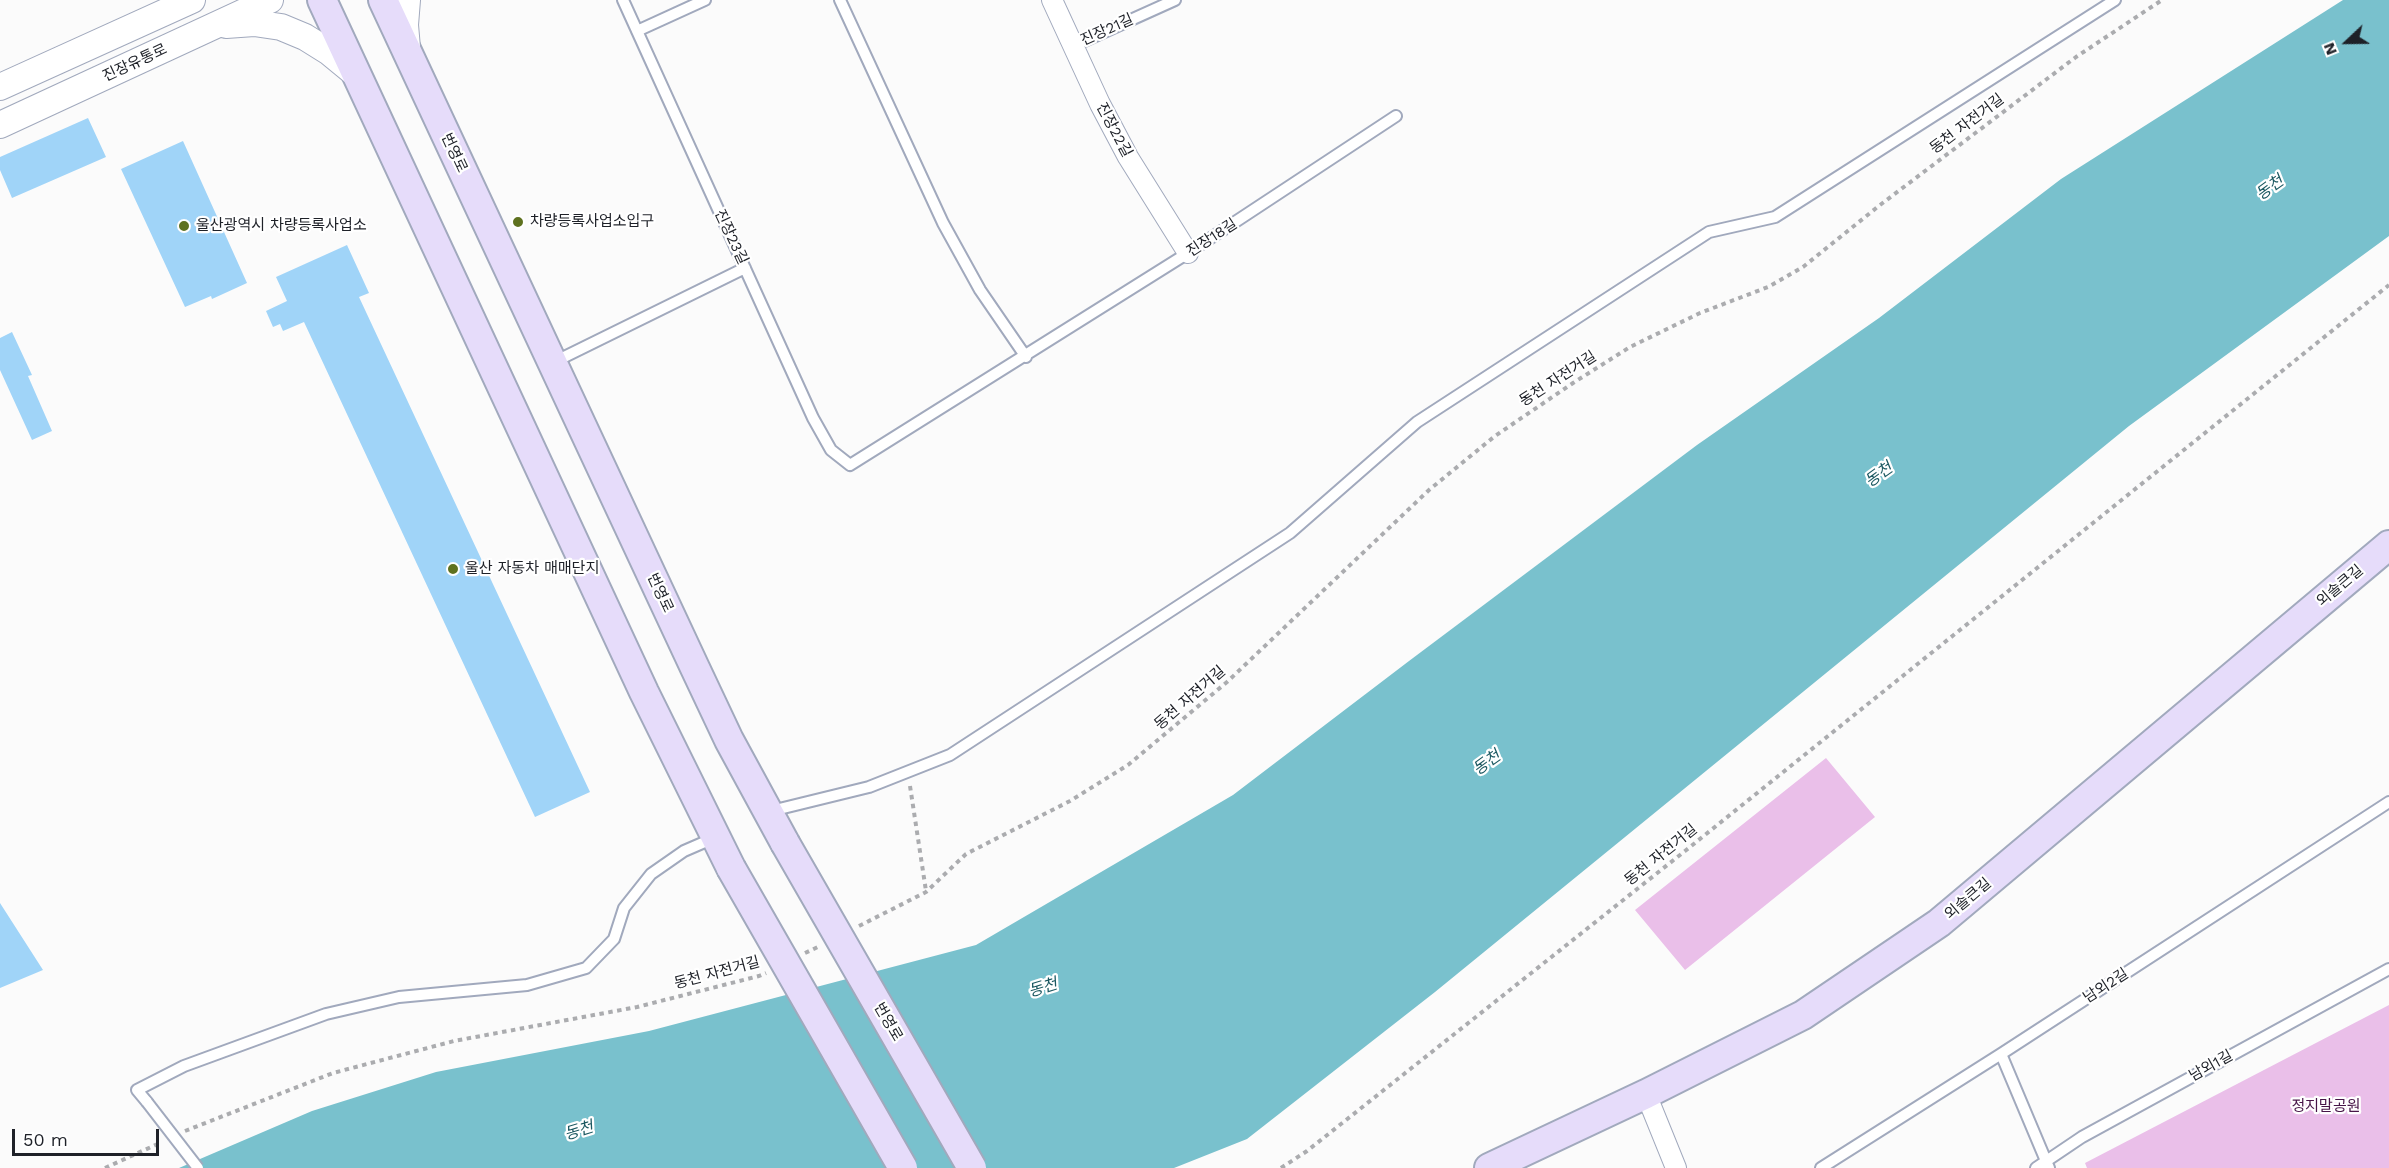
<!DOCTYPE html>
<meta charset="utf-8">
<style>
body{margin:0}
#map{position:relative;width:2389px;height:1168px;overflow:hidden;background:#fbfbfb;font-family:"Work Sans",sans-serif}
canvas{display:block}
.north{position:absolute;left:2317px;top:12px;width:60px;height:60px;-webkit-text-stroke:4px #fff;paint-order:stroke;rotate:248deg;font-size:16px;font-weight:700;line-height:24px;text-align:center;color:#1e2128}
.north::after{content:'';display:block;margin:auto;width:21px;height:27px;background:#1e2128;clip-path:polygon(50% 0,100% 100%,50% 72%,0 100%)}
.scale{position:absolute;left:12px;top:1129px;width:147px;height:27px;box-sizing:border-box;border:3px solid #1e2128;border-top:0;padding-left:8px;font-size:18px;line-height:21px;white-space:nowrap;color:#1e2128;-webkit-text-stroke:4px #fff;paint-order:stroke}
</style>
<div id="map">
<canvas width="2389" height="1168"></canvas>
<div class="north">N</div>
<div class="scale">50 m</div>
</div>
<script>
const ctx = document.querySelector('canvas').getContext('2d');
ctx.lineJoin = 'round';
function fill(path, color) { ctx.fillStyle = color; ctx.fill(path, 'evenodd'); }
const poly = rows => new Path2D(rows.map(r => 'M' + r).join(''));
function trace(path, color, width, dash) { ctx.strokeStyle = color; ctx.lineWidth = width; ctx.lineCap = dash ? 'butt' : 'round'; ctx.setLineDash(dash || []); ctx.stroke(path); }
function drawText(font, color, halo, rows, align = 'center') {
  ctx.font = font + ' "Work Sans","Noto Sans KR",sans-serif'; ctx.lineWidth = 4.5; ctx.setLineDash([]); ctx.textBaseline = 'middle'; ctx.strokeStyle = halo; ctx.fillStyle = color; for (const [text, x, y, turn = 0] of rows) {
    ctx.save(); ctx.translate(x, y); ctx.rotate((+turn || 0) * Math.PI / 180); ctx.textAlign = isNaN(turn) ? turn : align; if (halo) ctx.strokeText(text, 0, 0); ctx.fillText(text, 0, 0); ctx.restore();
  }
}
fill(poly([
 [1826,758,1875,817,1685,970,1635,910],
 [2389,1005,2389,1168,2087,1168,2085,1163]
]), '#eabfe9');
fill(poly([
 [2343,0,2389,0,2389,236,2129,426,1435,992,1247,1139,1174,1168,179,1168,312,1111,436,1072,649,1031,976,945,1233,795,1409,661,1697,445,1879,318,2061,179]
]), '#79c1cd');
fill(poly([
 [88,118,106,157,12,198,0,170,0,157],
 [183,141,247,283,212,299,211,296,185,307,121,169],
 [347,245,369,293,359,297,590,792,535,817,304,322,283,331,280,324,273,327,266,311,287,301,276,277],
 [12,332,32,375,28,376,52,431,32,440,0,370,0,338],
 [0,903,43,970,0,988]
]), '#a0d4f8');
const service = poly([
 [623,0,813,418,831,450,850,465,1188,253,1396,116],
 [840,0,943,223,980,290,1026,357],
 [637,31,705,0],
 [1073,46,1175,0],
 [554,362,745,268],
 [771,811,869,787,950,755,1290,533,1417,422,1709,232,1775,217,2115,0],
 [2001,1054,2049,1168],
 [147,1102,137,1090,184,1066,326,1014,399,997,527,985,586,968,614,939,624,908,651,874,684,851,714,838],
 [1821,1168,2001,1054,2389,802],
 [2036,1168,2082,1137,2389,969]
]);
const minor = poly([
 [1052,0,1100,104,1128,157,1188,253],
 [1646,1094,1676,1168]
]);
const tertiary = poly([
 [407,0,405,25,407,48],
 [226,25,254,23,281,27,305,37,329,52,357,75],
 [0,87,192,0],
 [0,125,270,0]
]);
const secondary = poly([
 [322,0,644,692,731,868],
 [383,0,695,668,729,740,785,843],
 [1489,1168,1646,1094,1803,1015,1939,923,2389,545]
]);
trace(service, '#a1a9bd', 14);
trace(minor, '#a1a9bd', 22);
trace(tertiary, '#a1a9bd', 28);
trace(secondary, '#a1a9bd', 32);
trace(poly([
 [910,786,926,891],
 [859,926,926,892,966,854,1070,801,1128,765,1227,682,1429,490,1495,436,1573,383,1630,347,1700,313,1768,287,1803,267,1880,205,2076,57,2162,0],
 [805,953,820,946],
 [185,1131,333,1073,454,1041,637,1007,759,976,766,973],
 [105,1168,162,1142],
 [1281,1168,1307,1151,1685,851,2389,285]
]), '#abacaf', 4, [4.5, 4.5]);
trace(service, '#fff', 10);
trace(minor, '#fff', 20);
trace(tertiary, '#fff', 26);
trace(secondary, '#e6dcfa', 28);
const serviceBridge = poly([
 [147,1102,198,1168]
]);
const secondaryBridge = poly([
 [785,843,972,1168],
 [731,868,903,1168]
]);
trace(serviceBridge, '#a1a9bd', 14, []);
trace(secondaryBridge, '#a1a9bd', 32, []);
trace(serviceBridge, '#fff', 10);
trace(secondaryBridge, '#e6dcfa', 28);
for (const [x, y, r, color] of [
 [518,222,6,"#5e711f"],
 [184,226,6,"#5e711f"],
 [453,569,6,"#5e711f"]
]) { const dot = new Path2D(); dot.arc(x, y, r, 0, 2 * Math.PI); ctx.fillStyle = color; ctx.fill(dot); trace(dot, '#fff', 2); }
drawText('15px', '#1e2128', '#fff', [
 ["진장21길",1107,30,-24],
 ["진장유통로",135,63,-25],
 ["동천 자전거길",1967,124,-37],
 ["진장22길",1114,130,62],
 ["번영로",454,153,65],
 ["진장23길",731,237,65],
 ["진장18길",1212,238,-33],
 ["동천 자전거길",1558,379,-33],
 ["외솔큰길",2340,586,-40],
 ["번영로",660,593,65],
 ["동천 자전거길",1190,698,-41],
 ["동천 자전거길",1661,855,-39],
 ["외솔큰길",1968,899,-40],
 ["동천 자전거길",717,973,-15],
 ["남외2길",2106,986,-33],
 ["번영로",888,1022,60],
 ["남외1길",2211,1066,-29]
]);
drawText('15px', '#1e2128', '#fff', [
 ["차량등록사업소입구",530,222],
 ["울산광역시 차량등록사업소",196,226],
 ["울산 자동차 매매단지",465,569]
], 'left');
drawText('15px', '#471548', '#fff', [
 ["정지말공원",2326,1107]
]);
drawText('italic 16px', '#1b5861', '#fff', [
 ["동천",2270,188,-36],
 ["동천",1879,475,-36],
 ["동천",1487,763,-36],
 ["동천",1043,988,-17],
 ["동천",579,1131,-17]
]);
</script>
